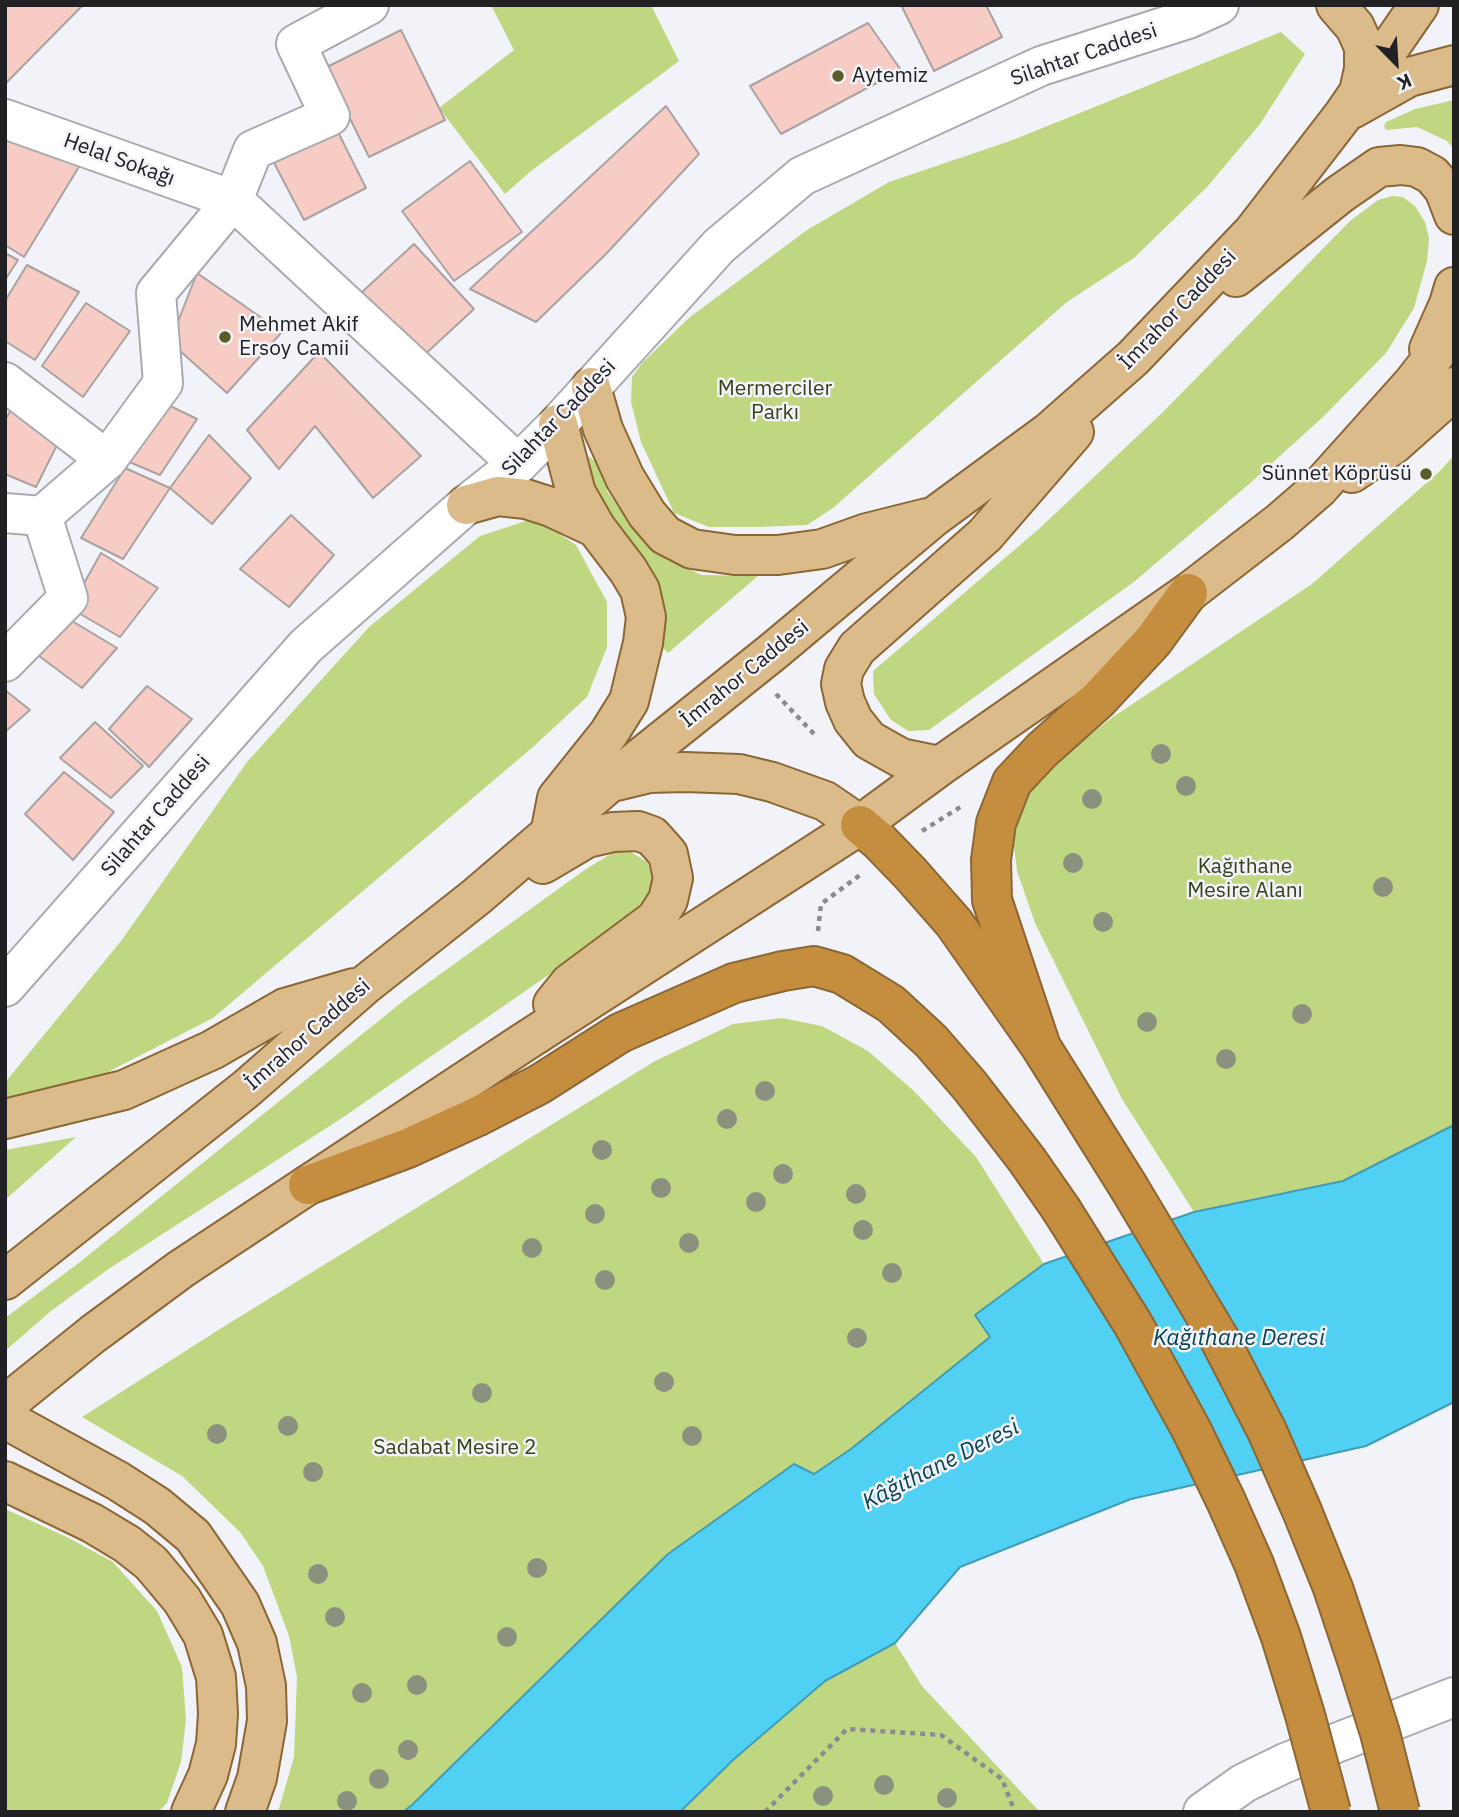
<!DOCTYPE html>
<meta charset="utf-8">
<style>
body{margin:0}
#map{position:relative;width:1459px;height:1817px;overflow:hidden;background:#f2f3f9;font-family:"IBM Plex Sans",sans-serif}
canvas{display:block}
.frame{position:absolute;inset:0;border:7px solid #212123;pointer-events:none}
.north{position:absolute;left:1361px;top:28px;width:70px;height:70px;-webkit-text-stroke:5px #f2f3f9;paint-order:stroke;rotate:156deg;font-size:19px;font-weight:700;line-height:28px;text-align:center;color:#212123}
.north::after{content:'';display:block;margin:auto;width:24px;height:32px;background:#212123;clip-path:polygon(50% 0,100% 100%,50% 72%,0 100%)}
</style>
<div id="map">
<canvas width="1459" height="1817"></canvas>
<div class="frame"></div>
<div class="north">K</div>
</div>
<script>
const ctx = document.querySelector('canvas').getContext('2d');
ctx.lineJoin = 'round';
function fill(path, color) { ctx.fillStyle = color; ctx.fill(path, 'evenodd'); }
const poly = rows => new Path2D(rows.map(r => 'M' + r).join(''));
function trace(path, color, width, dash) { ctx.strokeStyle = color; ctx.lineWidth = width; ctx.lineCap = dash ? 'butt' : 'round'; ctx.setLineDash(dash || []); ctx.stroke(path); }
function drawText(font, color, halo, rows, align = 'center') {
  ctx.font = font + ' "IBM Plex Sans",sans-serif'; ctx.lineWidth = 5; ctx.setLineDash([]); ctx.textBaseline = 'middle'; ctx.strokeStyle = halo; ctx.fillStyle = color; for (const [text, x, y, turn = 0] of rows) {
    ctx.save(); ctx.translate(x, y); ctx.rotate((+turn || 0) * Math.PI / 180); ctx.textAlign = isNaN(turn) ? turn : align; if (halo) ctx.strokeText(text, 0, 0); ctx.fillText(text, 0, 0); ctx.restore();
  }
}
fill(poly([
 [491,5,651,5,679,61,531,171,505,194,439,108,514,50],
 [1281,32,1305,54,1260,124,1207,187,1134,258,1067,302,833,508,807,525,758,527,709,527,674,513,641,442,631,402,632,377,642,363,690,317,807,230,889,182,1010,141],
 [1454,100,1454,149,1447,141,1417,127,1386,130,1384,126,1386,122,1415,109],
 [1392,196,1403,197,1415,206,1425,222,1429,238,1427,261,1414,308,1386,353,1323,417,1248,485,1135,581,929,730,908,731,890,719,874,694,873,671,1041,527,1163,412,1350,221,1378,200],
 [1454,455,1454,1125,1343,1181,1194,1212,1122,1099,1035,923,1017,871,1012,830,1024,793,1064,756,1110,719,1312,584,1441,470],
 [584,456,590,457,601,467,606,479,607,491,626,518,667,560,702,575,758,576,668,653,658,643,596,497],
 [535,518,576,545,607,602,607,647,587,697,533,747,213,1018,106,1073,5,1104,7,1080,121,941,247,762,369,627,480,536],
 [614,852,631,852,647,862,654,876,653,893,635,915,345,1116,107,1270,51,1311,5,1351,5,1318,80,1262,407,998,586,869],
 [782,1018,822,1026,868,1051,914,1091,976,1157,1044,1264,975,1315,991,1336,851,1449,814,1474,412,1805,403,1812,278,1812,294,1757,297,1677,289,1636,263,1566,240,1532,182,1476,82,1417,223,1327,655,1061,733,1024],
 [76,1137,5,1200,5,1150],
 [5,1509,67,1537,113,1562,157,1611,182,1667,186,1720,181,1762,167,1803,158,1812,5,1812],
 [895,1643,922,1686,1040,1812,680,1812,733,1760,825,1681]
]), '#c0d782');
const water = poly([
 [1454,1125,1454,1402,1366,1446,1131,1499,960,1567,895,1643,825,1681,733,1760,680,1812,403,1812,412,1805,668,1554,794,1464,814,1474,851,1449,990,1337,975,1315,1044,1264,1194,1212,1343,1181,1454,1125]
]);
fill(water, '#50d1f4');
trace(water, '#429cb5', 2);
const building = poly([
 [5,5,83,5,5,84,5,5],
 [901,5,986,5,1002,37,934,71,901,5],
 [868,23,901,70,781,134,750,86,868,23],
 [401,30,445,120,369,157,325,68,401,30],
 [666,106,699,154,606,254,536,322,470,289,666,106],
 [337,130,366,188,304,220,274,163,337,130],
 [10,136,80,165,24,257,5,245,5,144,10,136],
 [470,161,522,232,454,281,402,211,470,161],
 [414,244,474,309,421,358,361,293,414,244],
 [5,253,18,260,5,280,5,253],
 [27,265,79,292,35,360,5,341,5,301,27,265],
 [197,273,282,332,227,393,170,342,197,273],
 [86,303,130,331,83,397,42,366,86,303],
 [319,352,421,456,373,498,315,426,279,469,247,430,319,352],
 [162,402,197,419,160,475,127,461,162,402],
 [11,410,63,433,36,487,5,474,5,420,11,410],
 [209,435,251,478,212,524,170,488,209,435],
 [125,468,170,488,123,559,81,538,125,468],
 [291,515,334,555,289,607,240,569,291,515],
 [101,553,158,588,120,637,70,608,101,553],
 [67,618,117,648,82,688,35,653,67,618],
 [147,686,192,719,149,767,109,729,147,686],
 [5,690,30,710,5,732,5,690],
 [95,722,143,766,111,798,60,758,95,722],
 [64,772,114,812,73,860,25,814,64,772]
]);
fill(building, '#f6ccc4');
trace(building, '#a9a2a1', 2);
const minor = poly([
 [5,119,233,200,253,150,330,116,296,44,369,5],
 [5,382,107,460],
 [5,662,68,598,42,516]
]);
const tertiary = poly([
 [5,513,42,516,107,460,163,383,156,293,233,200,518,464]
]);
const secondary = poly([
 [5,987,306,646,466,505,518,464,558,424,719,246,802,176,1041,66,1188,19,1219,5],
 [1203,1812,1244,1783,1285,1763,1454,1697]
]);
const primary = poly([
 [1336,5,1355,27,1364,47,1364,69,1359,92],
 [1352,109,1409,77,1454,65],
 [1236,277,1340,194,1379,167,1401,165,1417,167,1432,175,1444,189,1454,215],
 [1429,349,1449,304,1454,287],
 [591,387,603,429,625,478,647,514,665,535,692,549,735,555,778,555,822,549,867,533,927,518],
 [1352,473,1394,444,1440,403,1454,387],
 [466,505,498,496,526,499,551,507,596,528],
 [940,766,901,758,869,740,853,720,845,702,841,684,844,669,857,648,985,535,1074,432],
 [616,781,649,773,685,772,739,774,772,782,825,801,860,825],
 [551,829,557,798,609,733,629,701,643,643,646,617,640,590,628,570,596,528,576,493,558,424],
 [543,864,587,838,613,832,638,831,652,836,668,854,673,878,668,900,656,919,570,983,553,1004],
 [5,1119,124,1090,212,1050,285,1008,354,988],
 [5,1280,246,1089,366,984,476,897,609,783,775,650,935,516,1049,432,1133,358,1253,232,1344,114,1419,5],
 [5,1405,93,1334,181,1269,521,1044,860,825,940,766,1188,593,1280,522,1318,489,1413,383,1454,330],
 [5,1419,118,1481,157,1506,193,1536,240,1604,257,1643,266,1686,267,1721,257,1778,245,1812],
 [5,1481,92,1523,127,1544,151,1563,182,1600,203,1635,216,1677,218,1714,216,1744,208,1775,191,1812]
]);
const motorway = poly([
 [860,825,879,841,910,873,954,923,1041,1047,1128,1186],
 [1041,1047,992,900,991,860,996,823,1012,782,1042,750,1099,699,1153,641,1188,593],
 [308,1185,408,1148,476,1117,540,1084,620,1033,734,983,783,971,814,966,842,974,891,1004,931,1041,970,1086,1027,1160,1061,1209]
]);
trace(minor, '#aaabb1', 42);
trace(tertiary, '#aaabb1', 42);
trace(secondary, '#aaabb1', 42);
trace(primary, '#8c6735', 42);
trace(motorway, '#8c6735', 42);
trace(poly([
 [776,694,816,736],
 [922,831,962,806],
 [818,931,821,904,860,875],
 [765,1812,847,1729,941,1735,1002,1779,1015,1812]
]), '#8a8b8f', 4.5, [5, 5]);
trace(minor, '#fff', 38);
trace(tertiary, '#fff', 38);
trace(secondary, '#fff', 38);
trace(primary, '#dcbb8b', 38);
trace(motorway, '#c58d3e', 38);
const motorwayBridge = poly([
 [1128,1186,1219,1338,1267,1431,1302,1511,1333,1588,1358,1663,1380,1733,1400,1812],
 [1061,1209,1133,1324,1191,1429,1226,1501,1254,1564,1281,1637,1305,1715,1331,1812]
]);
trace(motorwayBridge, '#8c6735', 42, []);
trace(motorwayBridge, '#c58d3e', 38);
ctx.fillStyle = '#8b917e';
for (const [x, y] of [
 [1161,754],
 [1186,786],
 [1092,799],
 [1073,863],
 [1383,887],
 [1103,922],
 [1302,1014],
 [1147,1022],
 [1226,1059],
 [765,1091],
 [727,1119],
 [602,1150],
 [783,1174],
 [661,1188],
 [856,1194],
 [756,1202],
 [595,1214],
 [863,1230],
 [689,1243],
 [532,1248],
 [892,1273],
 [605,1280],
 [857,1338],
 [664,1382],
 [482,1393],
 [288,1426],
 [217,1434],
 [692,1436],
 [313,1472],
 [537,1568],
 [318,1574],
 [335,1617],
 [507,1637],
 [417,1685],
 [362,1693],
 [408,1750],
 [379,1779],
 [884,1785],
 [823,1796],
 [947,1798],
 [347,1801]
]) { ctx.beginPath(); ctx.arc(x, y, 10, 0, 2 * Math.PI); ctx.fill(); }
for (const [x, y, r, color] of [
 [838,76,7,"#5c5a26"],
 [225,337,7,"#5c5a26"],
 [1426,474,7,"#5c5a26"]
]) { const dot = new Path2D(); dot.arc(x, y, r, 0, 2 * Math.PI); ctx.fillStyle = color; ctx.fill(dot); trace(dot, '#f2f3f9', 2.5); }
drawText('21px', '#212123', '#f2f3f9', [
 ["Silahtar Caddesi",1084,55,-19],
 ["Helal Sokağı",119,160,20],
 ["İmrahor Caddesi",1178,310,-46],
 ["Silahtar Caddesi",559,418,-46],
 ["İmrahor Caddesi",745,674,-39],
 ["Silahtar Caddesi",156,816,-49],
 ["İmrahor Caddesi",308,1035,-41]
]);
drawText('21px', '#212123', '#f2f3f9', [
 ["Aytemiz",852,76],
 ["Mehmet Akif",239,325],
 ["Ersoy Camii",239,349],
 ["Sünnet Köprüsü",1412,474,"right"]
], 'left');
drawText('21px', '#364019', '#f2f3f9', [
 ["Mermerciler",775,389],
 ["Parkı",775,413],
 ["Kağıthane",1245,867],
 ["Mesire Alanı",1245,891],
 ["Sadabat Mesire 2",455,1448]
]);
drawText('italic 23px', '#0b4453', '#f2f3f9', [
 ["Kağıthane Deresi",1239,1338],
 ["Kâğıthane Deresi",941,1465,-27]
]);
</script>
